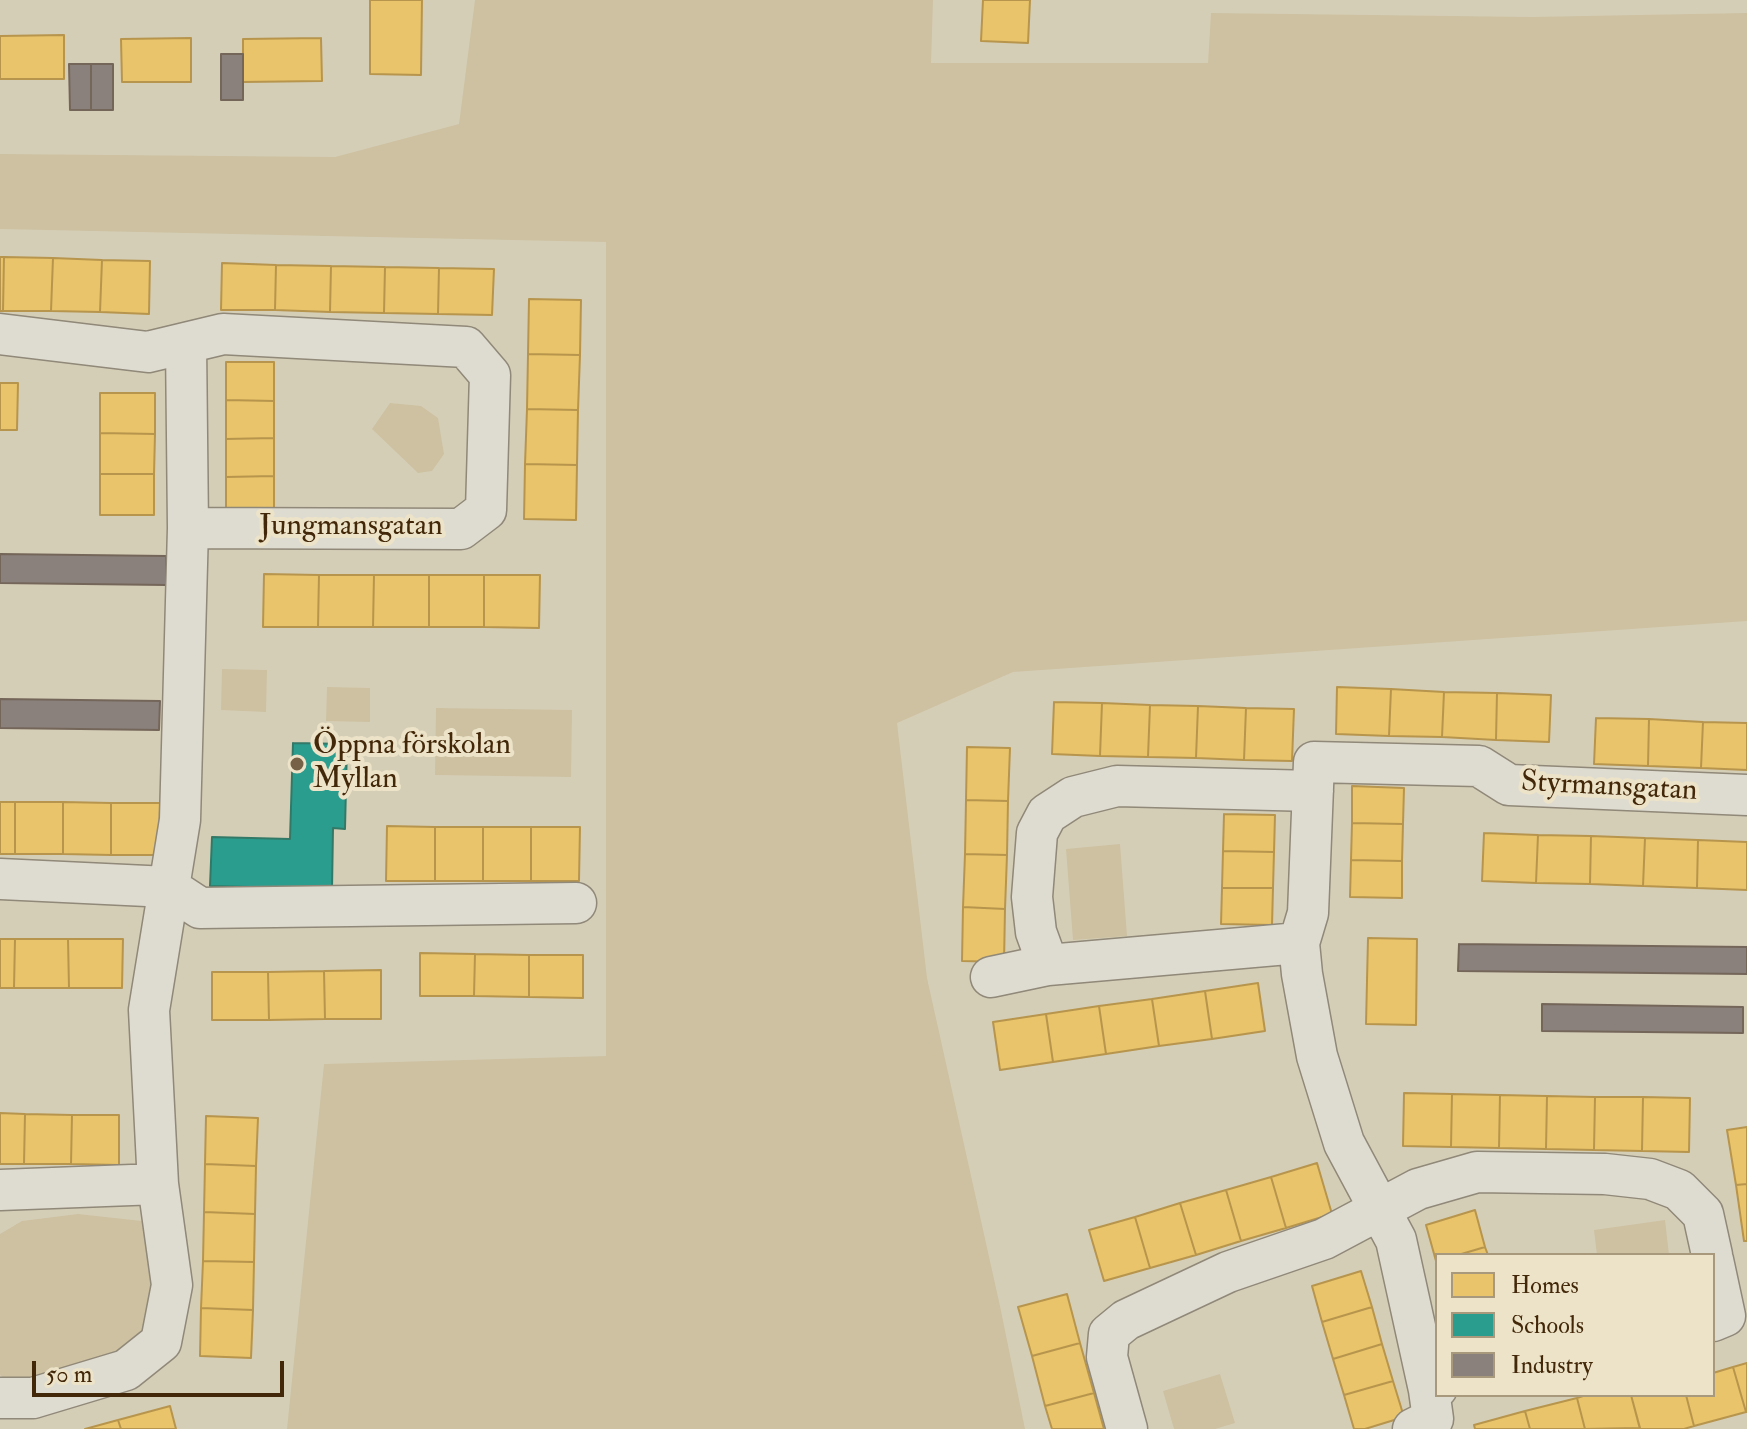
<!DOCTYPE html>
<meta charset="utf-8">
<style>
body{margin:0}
#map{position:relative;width:1747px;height:1429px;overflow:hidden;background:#d5ceb7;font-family:"IM FELL Double Pica",serif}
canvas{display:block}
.legend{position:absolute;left:1435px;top:1253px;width:280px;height:144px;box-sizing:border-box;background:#ece3c8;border:2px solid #a8987c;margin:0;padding:10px 14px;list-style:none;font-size:24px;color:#432709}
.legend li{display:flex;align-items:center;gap:16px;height:40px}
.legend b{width:40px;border:2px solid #a8987c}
.scale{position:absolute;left:32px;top:1361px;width:252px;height:36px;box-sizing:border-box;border:4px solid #432709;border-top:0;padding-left:10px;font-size:24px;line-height:28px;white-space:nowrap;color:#432709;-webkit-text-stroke:6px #ece3c8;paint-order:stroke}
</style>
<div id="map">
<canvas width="1747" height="1429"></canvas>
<ul class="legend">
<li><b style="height:22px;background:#e9c46a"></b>Homes</li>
<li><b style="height:22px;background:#2a9d8f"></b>Schools</li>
<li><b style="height:22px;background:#8a817c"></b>Industry</li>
</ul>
<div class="scale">50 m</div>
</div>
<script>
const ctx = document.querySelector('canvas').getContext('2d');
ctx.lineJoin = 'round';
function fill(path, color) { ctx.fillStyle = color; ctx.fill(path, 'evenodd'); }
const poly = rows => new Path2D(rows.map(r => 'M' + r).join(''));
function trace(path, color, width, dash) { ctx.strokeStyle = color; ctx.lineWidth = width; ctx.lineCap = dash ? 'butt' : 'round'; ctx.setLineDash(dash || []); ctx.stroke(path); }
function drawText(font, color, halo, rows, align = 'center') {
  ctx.font = font + ' "IM FELL Double Pica",serif'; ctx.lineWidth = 8; ctx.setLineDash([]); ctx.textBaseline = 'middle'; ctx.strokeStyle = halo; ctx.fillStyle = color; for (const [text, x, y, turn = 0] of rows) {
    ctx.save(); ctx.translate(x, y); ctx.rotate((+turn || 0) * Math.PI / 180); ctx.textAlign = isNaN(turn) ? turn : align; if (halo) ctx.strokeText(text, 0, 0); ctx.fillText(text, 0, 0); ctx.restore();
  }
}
fill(poly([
 [475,0,933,0,931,63,1208,63,1211,13,1531,17,1747,13,1747,621,1013,672,897,723,927,978,1000,1306,1025,1429,287,1429,324,1064,606,1056,606,242,0,229,0,154,335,157,459,124],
 [390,403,421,406,438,418,444,454,432,471,418,473,372,429],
 [222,669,267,670,266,712,221,710],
 [327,687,370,688,370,722,326,721],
 [436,708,572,710,571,777,435,775],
 [1120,844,1127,936,1073,940,1066,849],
 [78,1214,142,1221,158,1275,154,1325,132,1352,15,1386,0,1375,0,1234,22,1221],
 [1665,1220,1669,1255,1597,1255,1594,1230],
 [1220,1374,1235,1423,1215,1429,1174,1429,1163,1391]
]), '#cdc1a1');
const homes = poly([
 [370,0,422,0,421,75,370,74,370,0],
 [983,0,1030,0,1028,43,981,41,983,0],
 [64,35,64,79,0,79,0,36,64,35],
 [191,38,191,82,122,82,121,39,191,38],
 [321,38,322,81,243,82,243,39,321,38],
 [0,257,4,257,3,311,0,311,0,257],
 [4,257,53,258,51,311,3,311,4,257],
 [53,258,102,260,100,312,51,311,53,258],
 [102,260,150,261,149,314,100,312,102,260],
 [222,263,276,265,275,310,221,310,222,263],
 [276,265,331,266,330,312,275,310,276,265],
 [331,266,385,267,384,313,330,312,331,266],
 [385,267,439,268,438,314,384,313,385,267],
 [439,268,494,269,492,315,438,314,439,268],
 [529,299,581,300,580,355,528,354,529,299],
 [528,354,580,355,578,410,527,409,528,354],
 [226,362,274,362,274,401,226,400,226,362],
 [0,383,18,383,17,430,0,430,0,383],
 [100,393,155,393,155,434,100,433,100,393],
 [226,400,274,401,274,438,226,439,226,400],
 [527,409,578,410,577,465,525,464,527,409],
 [100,433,155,434,154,474,100,474,100,433],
 [274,438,274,476,226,477,226,439,274,438],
 [525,464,577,465,576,520,524,519,525,464],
 [100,474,154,474,154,515,100,515,100,474],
 [274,476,274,515,226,514,226,477,274,476],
 [264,574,319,575,318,627,263,627,264,574],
 [319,575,374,575,373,627,318,627,319,575],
 [374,575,429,575,429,627,373,627,374,575],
 [429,575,484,575,484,627,429,627,429,575],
 [484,575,540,575,539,628,484,627,484,575],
 [1337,687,1391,689,1389,736,1336,734,1337,687],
 [1391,689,1444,692,1442,737,1389,736,1391,689],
 [1444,692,1497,693,1496,740,1442,737,1444,692],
 [1497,693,1551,695,1549,742,1496,740,1497,693],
 [1054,702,1102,703,1100,756,1052,754,1054,702],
 [1102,703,1150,705,1148,757,1100,756,1102,703],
 [1150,705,1198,706,1196,758,1148,757,1150,705],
 [1198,706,1246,708,1244,760,1196,758,1198,706],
 [1246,708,1294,709,1292,761,1244,760,1246,708],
 [1596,718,1649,719,1648,766,1594,764,1596,718],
 [1649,719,1703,722,1701,768,1648,766,1649,719],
 [1703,722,1747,723,1747,770,1701,768,1703,722],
 [967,747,1010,748,1008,801,966,800,967,747],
 [1352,786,1404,788,1403,824,1352,823,1352,786],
 [966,800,1008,801,1007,855,965,854,966,800],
 [0,802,15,802,15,854,0,854,0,802],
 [15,802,63,802,63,854,15,854,15,802],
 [63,802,111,803,111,855,63,854,63,802],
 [111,803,160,803,159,855,111,855,111,803],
 [1224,814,1275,815,1274,852,1223,851,1224,814],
 [1352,823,1403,824,1402,861,1351,860,1352,823],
 [387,826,435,827,435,881,386,881,387,826],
 [435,827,483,827,483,881,435,881,435,827],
 [483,827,531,827,531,881,483,881,483,827],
 [531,827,580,827,579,881,531,881,531,827],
 [1484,833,1538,835,1536,883,1482,881,1484,833],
 [1538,835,1591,836,1590,884,1536,883,1538,835],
 [1591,836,1645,838,1643,886,1590,884,1591,836],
 [1645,838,1698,840,1697,888,1643,886,1645,838],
 [1698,840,1747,842,1747,890,1697,888,1698,840],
 [1223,851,1274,852,1273,888,1222,888,1223,851],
 [965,854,1007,855,1005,909,963,907,965,854],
 [1351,860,1402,861,1402,898,1350,897,1351,860],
 [1222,888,1273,888,1272,925,1221,924,1222,888],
 [963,907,1005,909,1004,962,962,961,963,907],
 [1368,938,1417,939,1416,1025,1366,1024,1368,938],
 [0,939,15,939,14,988,0,988,0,939],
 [15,939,68,939,69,988,14,988,15,939],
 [68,939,123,939,122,988,69,988,68,939],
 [420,953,475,954,474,996,420,996,420,953],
 [475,954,529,955,529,997,474,996,475,954],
 [529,955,583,955,583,998,529,997,529,955],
 [381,970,381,1019,325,1019,324,971,381,970],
 [324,971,325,1019,269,1020,268,972,324,971],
 [212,972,268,972,269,1020,212,1020,212,972],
 [1258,983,1265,1031,1212,1039,1205,991,1258,983],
 [1205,991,1212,1039,1159,1046,1152,999,1205,991],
 [1152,999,1159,1046,1106,1054,1099,1006,1152,999],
 [1099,1006,1106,1054,1053,1062,1046,1014,1099,1006],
 [1046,1014,1053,1062,1000,1070,993,1022,1046,1014],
 [1404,1093,1452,1094,1451,1147,1403,1146,1404,1093],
 [1452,1094,1500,1095,1499,1148,1451,1147,1452,1094],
 [1500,1095,1547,1096,1546,1149,1499,1148,1500,1095],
 [1547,1096,1595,1097,1594,1150,1546,1149,1547,1096],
 [1595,1097,1643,1097,1642,1151,1594,1150,1595,1097],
 [1643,1097,1690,1098,1689,1152,1642,1151,1643,1097],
 [0,1113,25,1114,24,1164,0,1164,0,1113],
 [25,1114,72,1115,71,1164,24,1164,25,1114],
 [72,1115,119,1115,119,1165,71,1164,72,1115],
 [206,1116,258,1118,256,1166,205,1164,206,1116],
 [1747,1127,1747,1184,1736,1185,1727,1130,1747,1127],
 [1317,1163,1332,1214,1286,1228,1271,1177,1317,1163],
 [205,1164,256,1166,255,1214,204,1212,205,1164],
 [1271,1177,1286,1228,1241,1241,1226,1190,1271,1177],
 [1747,1184,1747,1241,1744,1241,1736,1185,1747,1184],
 [1226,1190,1241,1241,1196,1255,1180,1203,1226,1190],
 [1180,1203,1196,1255,1150,1268,1135,1217,1180,1203],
 [1475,1210,1485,1247,1458,1255,1437,1255,1436,1261,1426,1225,1475,1210],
 [204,1212,255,1214,254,1262,203,1261,204,1212],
 [1135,1217,1150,1268,1104,1281,1089,1230,1135,1217],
 [1485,1247,1488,1255,1458,1255,1485,1247],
 [203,1261,254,1262,253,1310,201,1308,203,1261],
 [1361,1271,1372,1307,1322,1322,1312,1286,1361,1271],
 [1067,1294,1080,1343,1032,1356,1018,1307,1067,1294],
 [1372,1307,1382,1344,1333,1359,1322,1322,1372,1307],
 [201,1308,253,1310,251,1358,200,1356,201,1308],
 [1080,1343,1094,1393,1045,1406,1032,1356,1080,1343],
 [1382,1344,1393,1381,1344,1395,1333,1359,1382,1344],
 [1747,1363,1747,1412,1746,1412,1733,1367,1747,1363],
 [1733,1367,1746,1412,1694,1426,1686,1395,1713,1395,1713,1373,1733,1367],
 [1393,1381,1404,1417,1365,1429,1354,1429,1344,1395,1393,1381],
 [1094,1393,1104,1429,1052,1429,1045,1406,1094,1393],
 [1586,1395,1631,1395,1640,1428,1585,1429,1577,1398,1586,1395],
 [1631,1395,1686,1395,1694,1426,1684,1429,1640,1429,1631,1395],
 [1577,1398,1585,1429,1530,1429,1525,1411,1577,1398],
 [170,1406,176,1429,121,1429,118,1420,170,1406],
 [1525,1411,1530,1429,1475,1429,1474,1425,1525,1411],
 [118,1420,121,1429,85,1429,118,1420]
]);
fill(homes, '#e9c46a');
trace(homes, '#b7954d', 2);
const schools = poly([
 [293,743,347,744,345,829,333,828,332,889,210,886,212,837,290,839,293,743]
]);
fill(schools, '#2a9d8f');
trace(schools, '#327a67', 2);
const industry = poly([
 [221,54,243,54,243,100,221,100,221,54],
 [69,64,91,64,91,110,70,110,69,64],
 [91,64,113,64,113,110,91,110,91,64],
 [0,554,166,556,166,585,0,583,0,554],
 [0,699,160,701,159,730,0,728,0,699],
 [1459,944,1747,947,1747,974,1458,971,1459,944],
 [1542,1004,1743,1007,1743,1033,1542,1031,1542,1004]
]);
fill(industry, '#8a817c');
trace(industry, '#75665a', 2);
const minor = poly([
 [0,334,148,352,223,334,466,347,490,375,486,510,461,529,188,528],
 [0,879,168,887,200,908,576,903],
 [1299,943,1048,965,1036,932,1032,897,1037,833,1047,814,1073,797,1117,786,1313,791],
 [991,977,1048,965],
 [158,1184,149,1010,180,820,188,528,186,343],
 [0,1190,158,1184,172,1285,161,1342,126,1370,33,1398,0,1398],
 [1713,1260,1725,1316,1713,1321],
 [1429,1390,1396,1240,1344,1143,1317,1056,1302,974,1299,943,1308,913,1314,762,1479,766,1509,785,1747,795],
 [1127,1429,1107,1357,1109,1334,1126,1320,1228,1272,1324,1239,1418,1189,1477,1172,1605,1174,1650,1179,1679,1190,1703,1214,1712,1255],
 [1413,1429,1433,1419,1429,1390,1437,1388]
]);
trace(minor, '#908878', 43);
trace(minor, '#dedbd0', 40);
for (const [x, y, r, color] of [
 [297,764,8,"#766146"]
]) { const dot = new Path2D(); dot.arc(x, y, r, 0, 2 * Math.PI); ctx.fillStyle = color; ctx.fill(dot); trace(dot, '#ece3c8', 3); }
drawText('30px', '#432709', '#ece3c8', [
 ["Jungmansgatan",351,528],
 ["Styrmansgatan",1609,788,3]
]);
drawText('30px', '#432709', '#ece3c8', [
 ["Öppna förskolan",313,747],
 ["Myllan",313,781]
], 'left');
</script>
